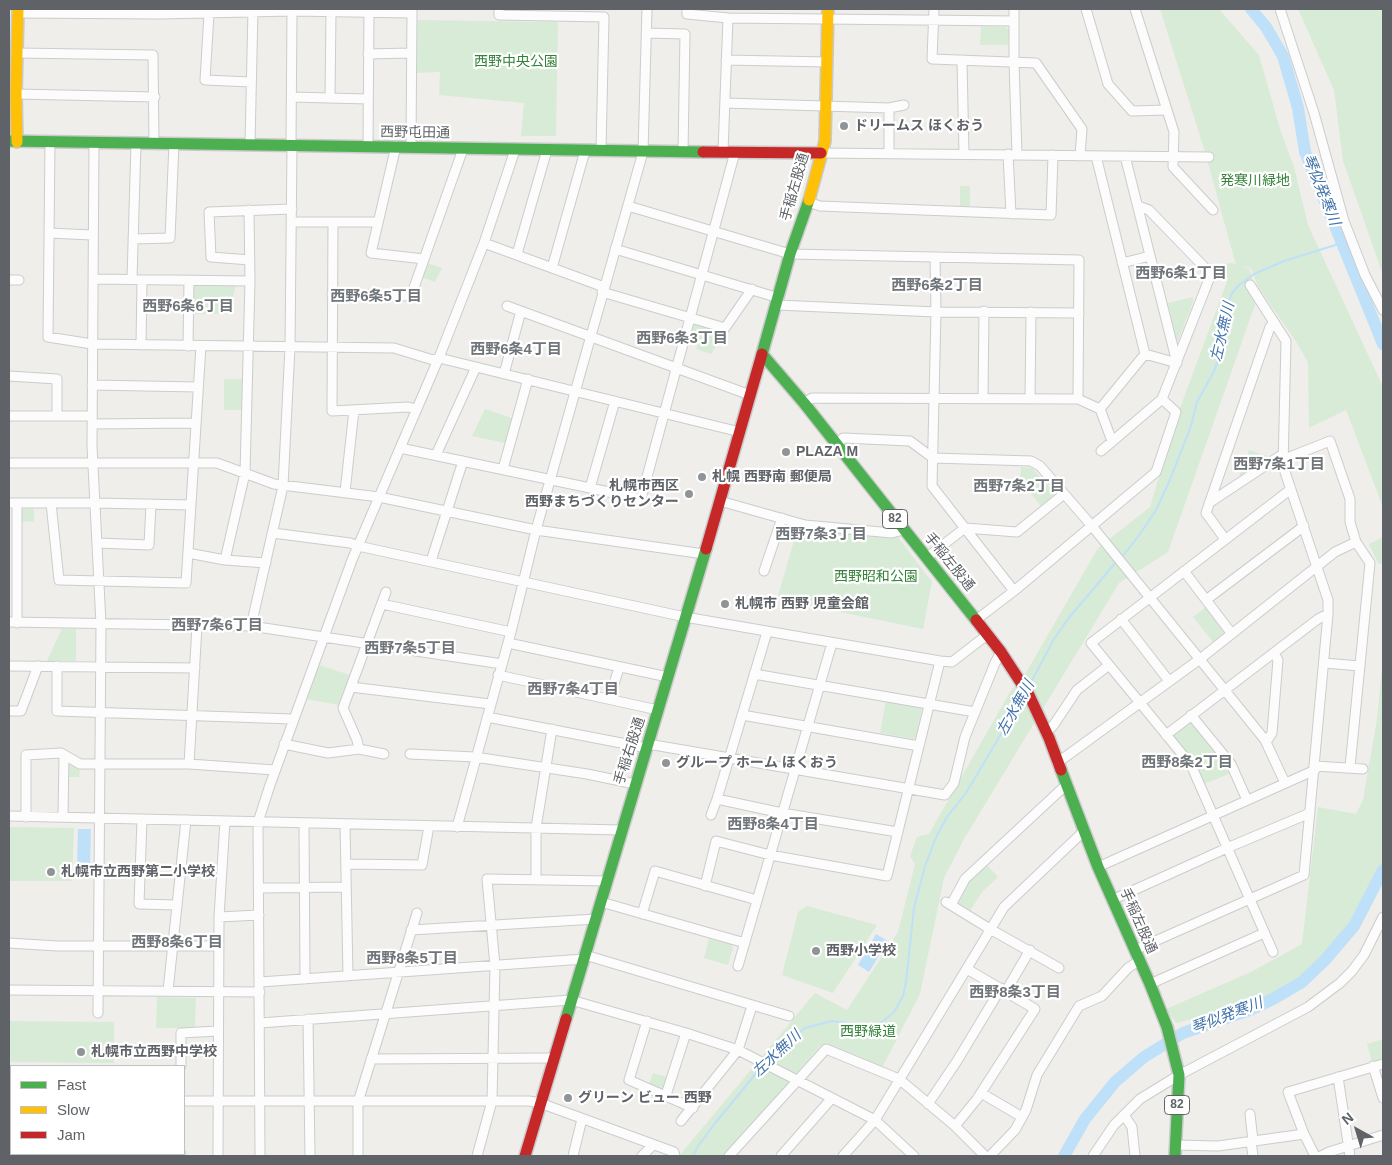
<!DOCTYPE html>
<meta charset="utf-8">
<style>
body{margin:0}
#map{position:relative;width:1392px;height:1165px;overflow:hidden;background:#efeeea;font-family:Arial,sans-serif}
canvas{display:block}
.frame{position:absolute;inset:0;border:10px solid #5f6368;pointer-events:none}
.legend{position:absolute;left:10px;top:1065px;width:175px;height:90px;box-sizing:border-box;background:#fff;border:1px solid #bfc1c3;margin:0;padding:6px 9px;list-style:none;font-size:15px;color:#5f6368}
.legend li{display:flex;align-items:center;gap:10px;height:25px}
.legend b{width:25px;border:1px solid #bfc1c3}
.north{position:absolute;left:1332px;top:1105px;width:50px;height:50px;-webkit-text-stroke:4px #fff;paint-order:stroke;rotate:321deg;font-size:14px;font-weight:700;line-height:20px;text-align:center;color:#5f6368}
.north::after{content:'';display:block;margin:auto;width:18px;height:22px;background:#5f6368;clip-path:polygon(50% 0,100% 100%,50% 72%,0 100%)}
</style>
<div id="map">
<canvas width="1392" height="1165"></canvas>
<div class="frame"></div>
<ul class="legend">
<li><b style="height:6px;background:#4caf50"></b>Fast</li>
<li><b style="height:6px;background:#ffc107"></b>Slow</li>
<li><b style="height:6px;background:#c62828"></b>Jam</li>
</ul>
<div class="north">N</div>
</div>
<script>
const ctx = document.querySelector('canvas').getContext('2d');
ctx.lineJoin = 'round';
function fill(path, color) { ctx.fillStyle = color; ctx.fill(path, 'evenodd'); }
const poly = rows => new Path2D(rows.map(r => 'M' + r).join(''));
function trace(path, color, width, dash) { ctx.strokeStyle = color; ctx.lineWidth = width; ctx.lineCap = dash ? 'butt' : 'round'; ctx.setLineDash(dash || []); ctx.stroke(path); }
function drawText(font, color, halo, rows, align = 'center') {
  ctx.font = font + ' Arial,"Noto Sans JP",sans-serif'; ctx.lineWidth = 4.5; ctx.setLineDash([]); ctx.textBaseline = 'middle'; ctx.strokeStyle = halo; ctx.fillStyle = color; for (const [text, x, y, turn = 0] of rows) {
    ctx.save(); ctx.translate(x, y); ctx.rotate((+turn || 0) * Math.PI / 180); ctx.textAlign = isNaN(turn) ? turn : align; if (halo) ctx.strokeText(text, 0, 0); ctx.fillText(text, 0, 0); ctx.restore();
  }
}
fill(poly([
 [1160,9,1219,9,1259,55,1280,129,1294,167,1308,225,1383,387,1383,507,1346,410,1309,428,1308,362,1295,340,1258,287,1251,268,1236,265,1205,152],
 [1298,9,1383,9,1383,275,1343,161,1334,90],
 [416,20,558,22,556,136,521,136,524,103,439,95,440,72,416,73],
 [981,26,1005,27,1009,30,1008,45,980,45],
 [960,186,970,186,970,206,960,206],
 [427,263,442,268,435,282,421,277],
 [1232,263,1250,269,1257,299,1168,552,1119,583,964,839,944,878,920,994,882,1068,820,1046,725,1156,679,1156,815,993,847,1010,898,932,915,864,910,856,917,837,929,834,1010,692,1027,671,1098,548,1150,507,1180,408,1228,279,1223,264],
 [195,284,236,284,229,314,193,314,193,286],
 [1193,297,1193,302,1178,341,1176,339,1168,303],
 [695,323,726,332,711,354,696,349,699,338,690,336,693,324],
 [224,379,242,379,242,410,224,410],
 [485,409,512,418,505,443,472,436],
 [1249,450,1273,458,1237,482],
 [1021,467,1032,468,1055,493,1054,495,1041,506,1025,486,1019,498],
 [23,509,34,509,34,522,21,521,22,511],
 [798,527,890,537,898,537,932,582,923,629,777,599],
 [1383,537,1383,564,1378,563,1369,544],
 [1206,607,1225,632,1213,642,1193,617],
 [62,628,76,629,76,661,47,661],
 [1383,659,1383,860,1364,897,1353,922,1299,981,1246,1006,1176,1023,1166,1009,1251,972,1302,944,1318,807,1356,814,1363,800,1377,719],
 [319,665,350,675,338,705,307,699],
 [886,700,921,707,922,709,916,737,913,739,880,733],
 [1189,723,1192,724,1225,764,1229,774,1204,784,1174,739,1174,735],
 [69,764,80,770,79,777,69,777,68,765],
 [9,827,74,828,72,881,9,881],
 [987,865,998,877,982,892,970,911,958,903,957,899,967,882],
 [807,906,877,925,833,993,782,975,798,912],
 [709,939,731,944,733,948,728,965,704,958],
 [157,997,196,998,195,1028,156,1028],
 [9,1021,114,1022,114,1063,9,1062],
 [1383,1039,1383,1058,1372,1062,1367,1044],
 [653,1073,667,1077,664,1087,661,1088,649,1084],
 [89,1154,153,1154,153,1156,89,1156]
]), '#d8ebd6');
fill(poly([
 [78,829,91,829,90,864,77,864],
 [876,934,888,941,869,972,858,965]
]), '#bfe0f9');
trace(poly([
 [1122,557,1140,534,1156,510,1169,482,1191,426,1197,402,1213,373,1220,356,1225,336,1228,304,1232,293,1239,285,1254,274,1284,261,1342,243],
 [1029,686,1054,639,1068,619,1116,562],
 [766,1062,778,1050,805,1028,832,1021,872,1026,882,1022,894,1012,903,996,906,982,914,908,925,866,937,835,947,817,966,793,1023,697],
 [693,1156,698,1146,716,1122,763,1065]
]), '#bfe0f9', 2);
trace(poly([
 [1251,9,1266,27,1283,56,1298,108,1305,152,1383,344],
 [1064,1156,1085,1119,1115,1082,1144,1057,1183,1033,1252,1009,1273,999,1302,982,1325,960,1354,926,1383,870]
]), '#bfe0f9', 12);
const street = poly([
 [499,9,499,15,604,17,601,151],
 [687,9,687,14,728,18,723,152],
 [934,9,932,59,1036,63,1082,129,1080,156],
 [1014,9,1014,62,1017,155],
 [1086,9,1108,84,1132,111,1167,110],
 [1135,9,1174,132,1173,167,1213,210],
 [1280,9,1314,113,1344,221,1365,275,1383,310],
 [17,13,161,14,292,11,411,13],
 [209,14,205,80,251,82],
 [728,18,1014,21],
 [647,33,685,34,683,152],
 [16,53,153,55,154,143],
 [368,54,411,53],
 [726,60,827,62],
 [962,60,964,154],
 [16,94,155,97],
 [292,97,368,99],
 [330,97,331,12],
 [725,103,889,108,904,105],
 [889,108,889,153],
 [50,142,48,337,92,344,394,348,433,360,439,358,476,367,740,432],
 [94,142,92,446,101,624,98,1013],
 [250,144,253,9],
 [291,145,292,9],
 [396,146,371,253,424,259],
 [368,147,369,9],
 [411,147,412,9],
 [821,153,1209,157],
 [1008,154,1011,214],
 [1096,156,1145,354],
 [808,202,820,206,1051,215,1053,155],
 [628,206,790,254,1079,260,1078,399],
 [291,222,378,222],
 [333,222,332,411,408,407,416,409],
 [49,233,92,235],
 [133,239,170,238,174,143],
 [484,243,604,287],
 [615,249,779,298],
 [517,254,547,150],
 [935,257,936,312,932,486,1014,591],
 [250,260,211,257,209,212,292,209],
 [1122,263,1150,256],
 [552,268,585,151],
 [93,279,250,281],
 [132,279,136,143],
 [9,280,19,280],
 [602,292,725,328,752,289],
 [332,294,411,296,463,149],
 [777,305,936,312,1079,313],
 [507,306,750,395],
 [141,345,142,280],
 [188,346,189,281],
 [504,374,521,311],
 [9,376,57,379,57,416],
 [92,385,198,387],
 [983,398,984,311],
 [1030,399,1031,312],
 [804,403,812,398,1078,399,1100,409,1112,441],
 [1100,409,1145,354,1177,363,1125,156],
 [9,416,92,416],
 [92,424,196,423],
 [837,445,843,438,910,441,933,458,1031,461,1040,466,1092,526,1265,740,1285,783],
 [400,448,590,488,615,401],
 [1101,451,1162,399,1211,274,1149,210,1138,206],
 [436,455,476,367],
 [1282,460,1330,441,1350,499,1350,522,1356,542,1370,563,1350,767],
 [9,463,217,463,274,484,379,497,536,530,704,554],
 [503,469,528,379],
 [590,488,641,499,735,152],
 [345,492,354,410],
 [720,501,805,525,892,533,903,530],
 [9,503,95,503,191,505],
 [51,503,59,580,186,583,201,346],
 [1209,503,1283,454],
 [273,533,350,543,358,546,685,617,940,661,952,662,987,635],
 [1225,539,1206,513,1270,327,1274,322],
 [97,543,149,545,151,504],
 [188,553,225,560,266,563],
 [926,558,965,528,1017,532,1064,494],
 [225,560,245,473,250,281,249,210],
 [431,561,463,461],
 [764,571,782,518],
 [1184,571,1232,634],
 [1206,600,1304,526],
 [382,604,511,632],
 [1121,619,1169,681],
 [976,620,1014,591,1156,472,1176,412,1162,399],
 [9,622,251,626,502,664],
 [17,623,17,503],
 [251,626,283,486,290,347,292,145],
 [508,643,668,677],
 [1324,663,1360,666],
 [9,666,195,668],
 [57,666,57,711,293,719],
 [754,674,975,712],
 [498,675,658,710],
 [351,687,490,704],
 [609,699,619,668],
 [9,711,21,711,38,666],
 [742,715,919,746],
 [1191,715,1231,764,1247,800],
 [487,717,647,748],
 [1046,732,1053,726,1077,690,1109,665],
 [1166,735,1318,619,1328,614],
 [1266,742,1272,733,1278,660,1274,653],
 [284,744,328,753,359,749,384,754],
 [648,744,945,795,954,783,965,737,995,663,1001,652],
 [359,749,357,740,343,708,386,592],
 [410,754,475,757,587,774,635,784],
 [1057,763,1200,659,1335,552,1356,542],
 [189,764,197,626],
 [1315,766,1363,769],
 [717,799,782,813,898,832],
 [711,815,717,799,767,632],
 [9,816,621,830],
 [26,817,26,755,61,753,80,764,189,764,275,770],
 [63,817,64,755],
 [142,819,139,904,177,905],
 [304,823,305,979],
 [345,824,348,976],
 [457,827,511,632,536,530,643,152,647,9],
 [346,864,422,865,429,826],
 [1098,867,1315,770],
 [536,878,536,828,552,729],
 [705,886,716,841,770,855,887,876,940,661],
 [259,888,346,887],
 [1112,900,1227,848,1310,813],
 [601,902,745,943],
 [946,902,990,929,1059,968],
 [951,905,965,879,1066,785],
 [642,914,655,871,757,900],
 [219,917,259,915],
 [411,930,596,919],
 [9,943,57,946,219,946],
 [1135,950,1304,875,1328,614,1328,600,1283,466,1286,341,1250,285],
 [1273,952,1191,765,1091,643,1291,489],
 [585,955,789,1016],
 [738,966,832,643],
 [260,982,584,959],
 [1150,984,1264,933],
 [9,990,260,992],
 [168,991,186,820],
 [1006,991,1030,950],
 [308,1019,310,1156],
 [647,1021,629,1080,693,1108],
 [260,1023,571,1000,686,1033,738,1050,875,1120,914,1156],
 [371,1059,555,1058],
 [181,1066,181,1033,218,1031],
 [1373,1066,1383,1098],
 [1338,1077,1350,1156],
 [981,1093,1022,1117],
 [666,1095,686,1033],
 [184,1101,529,1101,540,1103,674,1152,675,1156],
 [928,1104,957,1061,1001,988],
 [1250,1114,1253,1141],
 [1124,1115,1132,1127,1135,1156],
 [681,1121,738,1050,752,1006],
 [9,1123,11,1123],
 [955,1126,977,1099,1035,1009,967,969],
 [1251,1142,1253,1156],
 [9,1145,11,1145],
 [1175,1145,1218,1146,1304,1134],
 [57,1154,61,1156],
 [181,1154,181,1156],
 [218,1156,219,917,225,821],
 [260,1156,258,822,270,785,352,560,440,355,484,243,515,150],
 [358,1156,358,1102,417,913],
 [477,1156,492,1101,495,966,487,879,607,881],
 [573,1156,582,1119],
 [642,1156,653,1145],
 [729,1156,826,1049,899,1079,955,1126,985,1156],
 [781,1156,832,1098],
 [843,1156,875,1120,1004,907,1084,831],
 [990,1156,1015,1130,1026,1110,1037,1075,1079,1006,1102,996,1128,968,1140,960],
 [1093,1156,1114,1125,1140,1099,1179,1075,1308,1007,1340,983,1352,971,1364,955,1383,917],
 [1315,1156,1304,1134,1288,1092,1383,1064],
 [1321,1156,1329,1152,1383,1135]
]);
const fast = poly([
 [9,141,703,152],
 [809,200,790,254,762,354,804,403,976,620],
 [1061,770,1098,867,1150,984,1167,1027,1179,1075,1175,1156],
 [566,1019,706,549]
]);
const slow = poly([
 [17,142,16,94,18,9],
 [809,200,825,141,828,9]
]);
const jam = poly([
 [703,152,821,153],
 [706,549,762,354],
 [976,620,1001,652,1029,695,1049,738,1061,770],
 [525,1156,566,1019]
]);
trace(street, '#cbcccc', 11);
trace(fast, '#cacacb', 14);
trace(slow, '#cacacb', 14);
trace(jam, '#cacacb', 14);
trace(street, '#fdfcfc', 9);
trace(fast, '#4caf50', 11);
trace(slow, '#ffc107', 11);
trace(jam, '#c62828', 11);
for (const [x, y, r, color] of [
 [844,126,5,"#919496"],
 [786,452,5,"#919496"],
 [702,477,5,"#919496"],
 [689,494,5,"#919496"],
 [725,604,5,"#919496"],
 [666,763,5,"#919496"],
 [51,872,5,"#919496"],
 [816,951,5,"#919496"],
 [81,1052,5,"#919496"],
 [568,1098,5,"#919496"]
]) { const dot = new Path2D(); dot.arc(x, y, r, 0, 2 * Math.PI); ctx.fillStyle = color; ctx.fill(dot); trace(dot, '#fff', 2); }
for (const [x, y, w] of [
 [895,519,25],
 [1177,1105,25]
]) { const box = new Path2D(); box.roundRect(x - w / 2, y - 9.5, w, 19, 4); ctx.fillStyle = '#fff'; ctx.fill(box); trace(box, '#5f6368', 1); }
drawText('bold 12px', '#5f6368', null, [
 ["82",895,519],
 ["82",1177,1105]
]);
drawText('14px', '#348238', '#fff', [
 ["西野中央公園",516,62],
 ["発寒川緑地",1255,181],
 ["西野昭和公園",876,577],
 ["西野緑道",868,1032]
]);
drawText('bold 14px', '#5f6368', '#fff', [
 ["ドリームス ほくおう",854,126],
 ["PLAZA M",796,452],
 ["札幌 西野南 郵便局",712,477],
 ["札幌市西区",679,486,"right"],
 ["西野まちづくりセンター",679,502,"right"],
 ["札幌市 西野 児童会館",735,604],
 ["グループ ホーム ほくおう",676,763],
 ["札幌市立西野第二小学校",61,872],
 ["西野小学校",826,951],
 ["札幌市立西野中学校",91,1052],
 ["グリーン ビュー 西野",578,1098]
], 'left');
drawText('14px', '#5f6368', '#fff', [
 ["西野屯田通",415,133,1],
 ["手稲左股通",795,187,-74],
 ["手稲左股通",949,562,51],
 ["手稲右股通",630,751,-72],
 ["手稲左股通",1138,921,66]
]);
drawText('italic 15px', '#4174aa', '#fff', [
 ["琴似発寒川",1321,190,68],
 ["左水無川",1223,332,-77],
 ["左水無川",1016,708,-61],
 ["琴似発寒川",1227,1016,-21],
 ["左水無川",777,1054,-43]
]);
drawText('bold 15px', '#70757a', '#fff', [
 ["西野6条1丁目",1181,274],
 ["西野6条2丁目",937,286],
 ["西野6条5丁目",376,297],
 ["西野6条6丁目",188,307],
 ["西野6条3丁目",682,339],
 ["西野6条4丁目",516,350],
 ["西野7条1丁目",1279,465],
 ["西野7条2丁目",1019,487],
 ["西野7条3丁目",821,535],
 ["西野7条6丁目",217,626],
 ["西野7条5丁目",410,649],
 ["西野7条4丁目",573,690],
 ["西野8条2丁目",1187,763],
 ["西野8条4丁目",773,825],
 ["西野8条6丁目",177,943],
 ["西野8条5丁目",412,959],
 ["西野8条3丁目",1015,993]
]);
</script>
